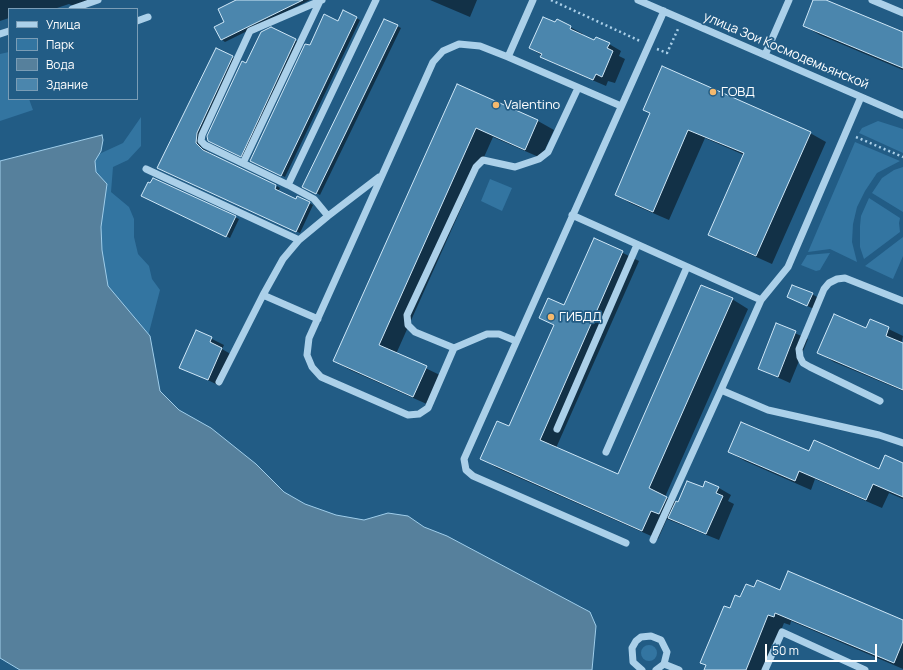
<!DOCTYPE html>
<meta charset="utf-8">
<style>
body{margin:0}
#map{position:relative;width:903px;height:670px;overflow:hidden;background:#225c85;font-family:Manrope,sans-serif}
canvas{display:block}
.legend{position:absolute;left:8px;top:8px;width:130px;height:92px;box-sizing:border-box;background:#225c85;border:1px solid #7a9db6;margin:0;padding:5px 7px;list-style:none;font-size:12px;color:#fff}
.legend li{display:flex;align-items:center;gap:8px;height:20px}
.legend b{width:20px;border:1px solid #7a9db6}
.scale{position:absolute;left:765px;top:644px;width:112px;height:18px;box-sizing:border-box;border:2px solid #fff;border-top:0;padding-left:5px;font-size:12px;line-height:14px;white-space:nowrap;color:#fff;-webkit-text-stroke:3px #225c85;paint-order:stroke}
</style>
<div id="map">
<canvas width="903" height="670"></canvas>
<ul class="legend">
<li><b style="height:5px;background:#abd0e9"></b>Улица</li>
<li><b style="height:11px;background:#3375a1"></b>Парк</li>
<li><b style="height:11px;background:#56809c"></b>Вода</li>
<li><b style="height:11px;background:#4b86ad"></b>Здание</li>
</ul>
<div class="scale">50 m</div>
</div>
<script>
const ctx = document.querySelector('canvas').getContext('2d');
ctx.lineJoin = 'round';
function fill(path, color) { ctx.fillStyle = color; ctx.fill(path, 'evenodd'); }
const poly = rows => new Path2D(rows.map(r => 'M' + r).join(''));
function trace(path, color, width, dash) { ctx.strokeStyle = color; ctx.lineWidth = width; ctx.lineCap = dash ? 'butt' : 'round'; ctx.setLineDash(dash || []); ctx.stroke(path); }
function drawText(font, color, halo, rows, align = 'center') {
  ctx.font = font + ' Manrope,sans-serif'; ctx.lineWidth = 3.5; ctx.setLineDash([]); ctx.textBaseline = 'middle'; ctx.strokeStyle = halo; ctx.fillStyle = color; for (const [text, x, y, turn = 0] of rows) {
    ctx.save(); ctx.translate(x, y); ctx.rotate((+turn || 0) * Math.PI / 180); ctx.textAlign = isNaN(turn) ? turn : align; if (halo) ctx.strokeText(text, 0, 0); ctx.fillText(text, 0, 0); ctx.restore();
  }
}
fill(poly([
 [9,52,9,99,29,99,33,110,0,121,0,54],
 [141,117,141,146,128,160,113,167,111,192,129,207,134,219,134,237,138,254,149,266,152,279,160,290,146,344,93,299,83,187,97,155,123,143],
 [878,121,903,129,903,153,859,133,862,128],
 [855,142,900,161,877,173,865,191,857,207,853,224,852,242,857,262,830,249,808,252],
 [903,167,903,212,872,193,882,178,894,170],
 [490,179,512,188,502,211,481,201],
 [869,198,900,218,899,223,900,232,864,259,860,247,860,226,861,216],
 [903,237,903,256,893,279,865,266],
 [830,253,820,270,816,271,801,265,807,255],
 '641 653a8 8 0 1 1 16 0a8 8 0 1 1-16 0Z'
]), '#3375a1');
const water = poly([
 [102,135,103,140,101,151,95,161,96,172,107,184,101,227,102,250,108,286,150,336,160,391,179,410,211,428,256,464,284,492,305,504,336,515,364,520,388,513,408,516,424,527,447,536,590,612,596,626,592,670,20,670,0,658,0,161,102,135]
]);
fill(water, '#56809c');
trace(water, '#9fcdea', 1);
fill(poly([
 [0,0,98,0,77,8,69,4,54,9,9,9,9,18,0,21],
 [239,0,310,0,225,42,221,39,226,22],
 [430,0,477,0,470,17],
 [814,0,823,0,903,33,903,70,820,35,804,26],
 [356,18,360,20,285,177,254,163,310,47,339,22],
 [385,20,401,28,320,195,303,186],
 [556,24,570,27,583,34,582,35,595,41,609,44,621,51,619,56,625,59,615,83,608,81,606,86,553,63,530,48],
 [271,28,299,42,245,158,213,143,247,64],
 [232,57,236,59,201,135,201,147,274,194,277,186,280,188,278,191,296,200,298,197,313,205,300,233,158,168],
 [457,85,538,121,554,130,541,158,493,137,396,354,442,376,429,405,350,370,334,361],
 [651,113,810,133,826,142,772,264,725,243,709,234,744,155,705,138,669,220,632,204,616,195],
 [153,179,239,219,230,238,146,198],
 [595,239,639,261,556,448,618,476,732,299,748,309,665,497,679,503,703,488,719,488,731,495,728,501,734,504,719,540,667,519,658,539,497,468,481,458,510,428,555,326,540,317,565,307],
 [812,294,820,299,816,310,788,297],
 [870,320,903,336,901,344,903,344,903,391,834,362,819,353,867,329],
 [777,325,808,339,790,383,759,369],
 [196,331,224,345,222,349,234,356,220,386,181,367],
 [729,452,809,453,880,470,903,464,903,499,889,493,882,508,815,479,811,490,745,461],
 [755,589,781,591,903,621,903,669,791,621,790,625,784,623,765,670,705,670,730,609,741,598]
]), '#0007');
const building = poly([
 [236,0,303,0,221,40,214,27,224,22,218,9,236,0],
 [813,0,826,0,903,32,903,68,803,26,813,0],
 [343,10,357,17,281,176,250,161,305,44,310,45,324,14,338,21,343,10],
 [543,17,555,22,557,19,571,26,570,29,594,40,596,37,610,43,607,48,613,51,602,77,596,74,593,80,540,57,542,54,529,48,543,17],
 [384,19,398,25,316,194,302,187,384,19],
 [271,27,296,39,241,157,208,141,207,136,242,61,246,63,261,32,271,27],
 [216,48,233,56,197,133,196,143,203,150,276,185,275,189,296,199,297,196,310,202,296,232,157,168,216,48],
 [662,66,811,132,756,256,708,235,744,153,688,130,653,212,615,195,650,113,643,110,662,66],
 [457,84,538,120,525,150,476,128,379,345,427,366,413,397,333,361,457,84],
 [153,178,236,216,226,237,141,196,148,182,150,183,153,178],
 [594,238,623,251,540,440,618,474,701,285,733,298,649,488,667,497,659,514,651,511,642,531,480,459,497,421,509,426,554,325,539,318,548,298,564,305,594,238],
 [792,285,813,293,807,306,787,297,792,285],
 [834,314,866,328,870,319,889,327,886,336,903,343,903,390,817,353,834,314],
 [776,323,796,331,778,377,758,369,776,323],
 [196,330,212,337,210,342,222,348,208,380,179,368,196,330],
 [741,422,809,451,814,440,879,469,885,455,903,463,903,497,873,484,866,500,799,471,795,481,728,452,741,422],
 [687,481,703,487,705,481,719,487,716,493,723,496,706,534,668,518,676,501,678,502,687,481],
 [788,571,903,620,903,641,894,663,775,613,774,617,768,615,746,670,704,670,706,665,700,663,724,606,730,608,735,595,740,597,746,584,754,587,757,580,780,590,788,571]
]);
fill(building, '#4b86ad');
trace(building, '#cfe7f7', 1);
trace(poly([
 [551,0,640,41],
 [657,49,667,53,678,29,680,30],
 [856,137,903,157]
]), '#abd0e9', 2.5, [2, 3]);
trace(poly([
 [322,0,250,31,202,135,201,141,205,145,288,185,314,199,328,216],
 [638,0,903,115],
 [872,0,903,13],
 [72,9,98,0],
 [137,21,148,17],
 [0,34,9,31],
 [765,55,789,0],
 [508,57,621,106],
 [861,97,788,267,761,300,721,390,768,410,879,435,903,443],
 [243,163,320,1],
 [146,169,299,240,283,259,263,295],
 [288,185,376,0],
 [572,215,761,300],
 [299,240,328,216,379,177],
 [516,341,499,334,487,334,454,348,428,408,419,414,408,415,321,377,312,367,307,355,309,338,433,62,443,51,459,44,480,46,508,57,533,0],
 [454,348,415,332,408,325,407,315,476,167,483,160,515,167,539,159,548,152,578,88],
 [219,382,263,295,318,319],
 [880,401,810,367,803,363,800,357,799,349,824,289,829,283,837,279,845,278,903,301],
 [557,429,637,245],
 [606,452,687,267],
 [653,540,721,390],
 [626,543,473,476,466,470,464,459,664,11],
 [664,664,679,670],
 [642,670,633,662,632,648,636,641,641,637,651,636,661,640,667,652,664,664,656,670],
 [765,670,782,632,865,670]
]), '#abd0e9', 7);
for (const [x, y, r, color] of [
 [713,92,4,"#f5b96d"],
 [496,105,4,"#f5b96d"],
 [551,317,4,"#f5b96d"]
]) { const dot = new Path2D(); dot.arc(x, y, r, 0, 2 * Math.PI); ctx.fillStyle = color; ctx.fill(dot); trace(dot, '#225c85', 1.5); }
drawText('13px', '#fff', '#225c85', [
 ["улица Зои Космодемьянской",786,51,23]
]);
drawText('13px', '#fff', '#225c85', [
 ["ГОВД",721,92],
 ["Valentino",504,105],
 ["ГИБДД",559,317]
], 'left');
</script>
